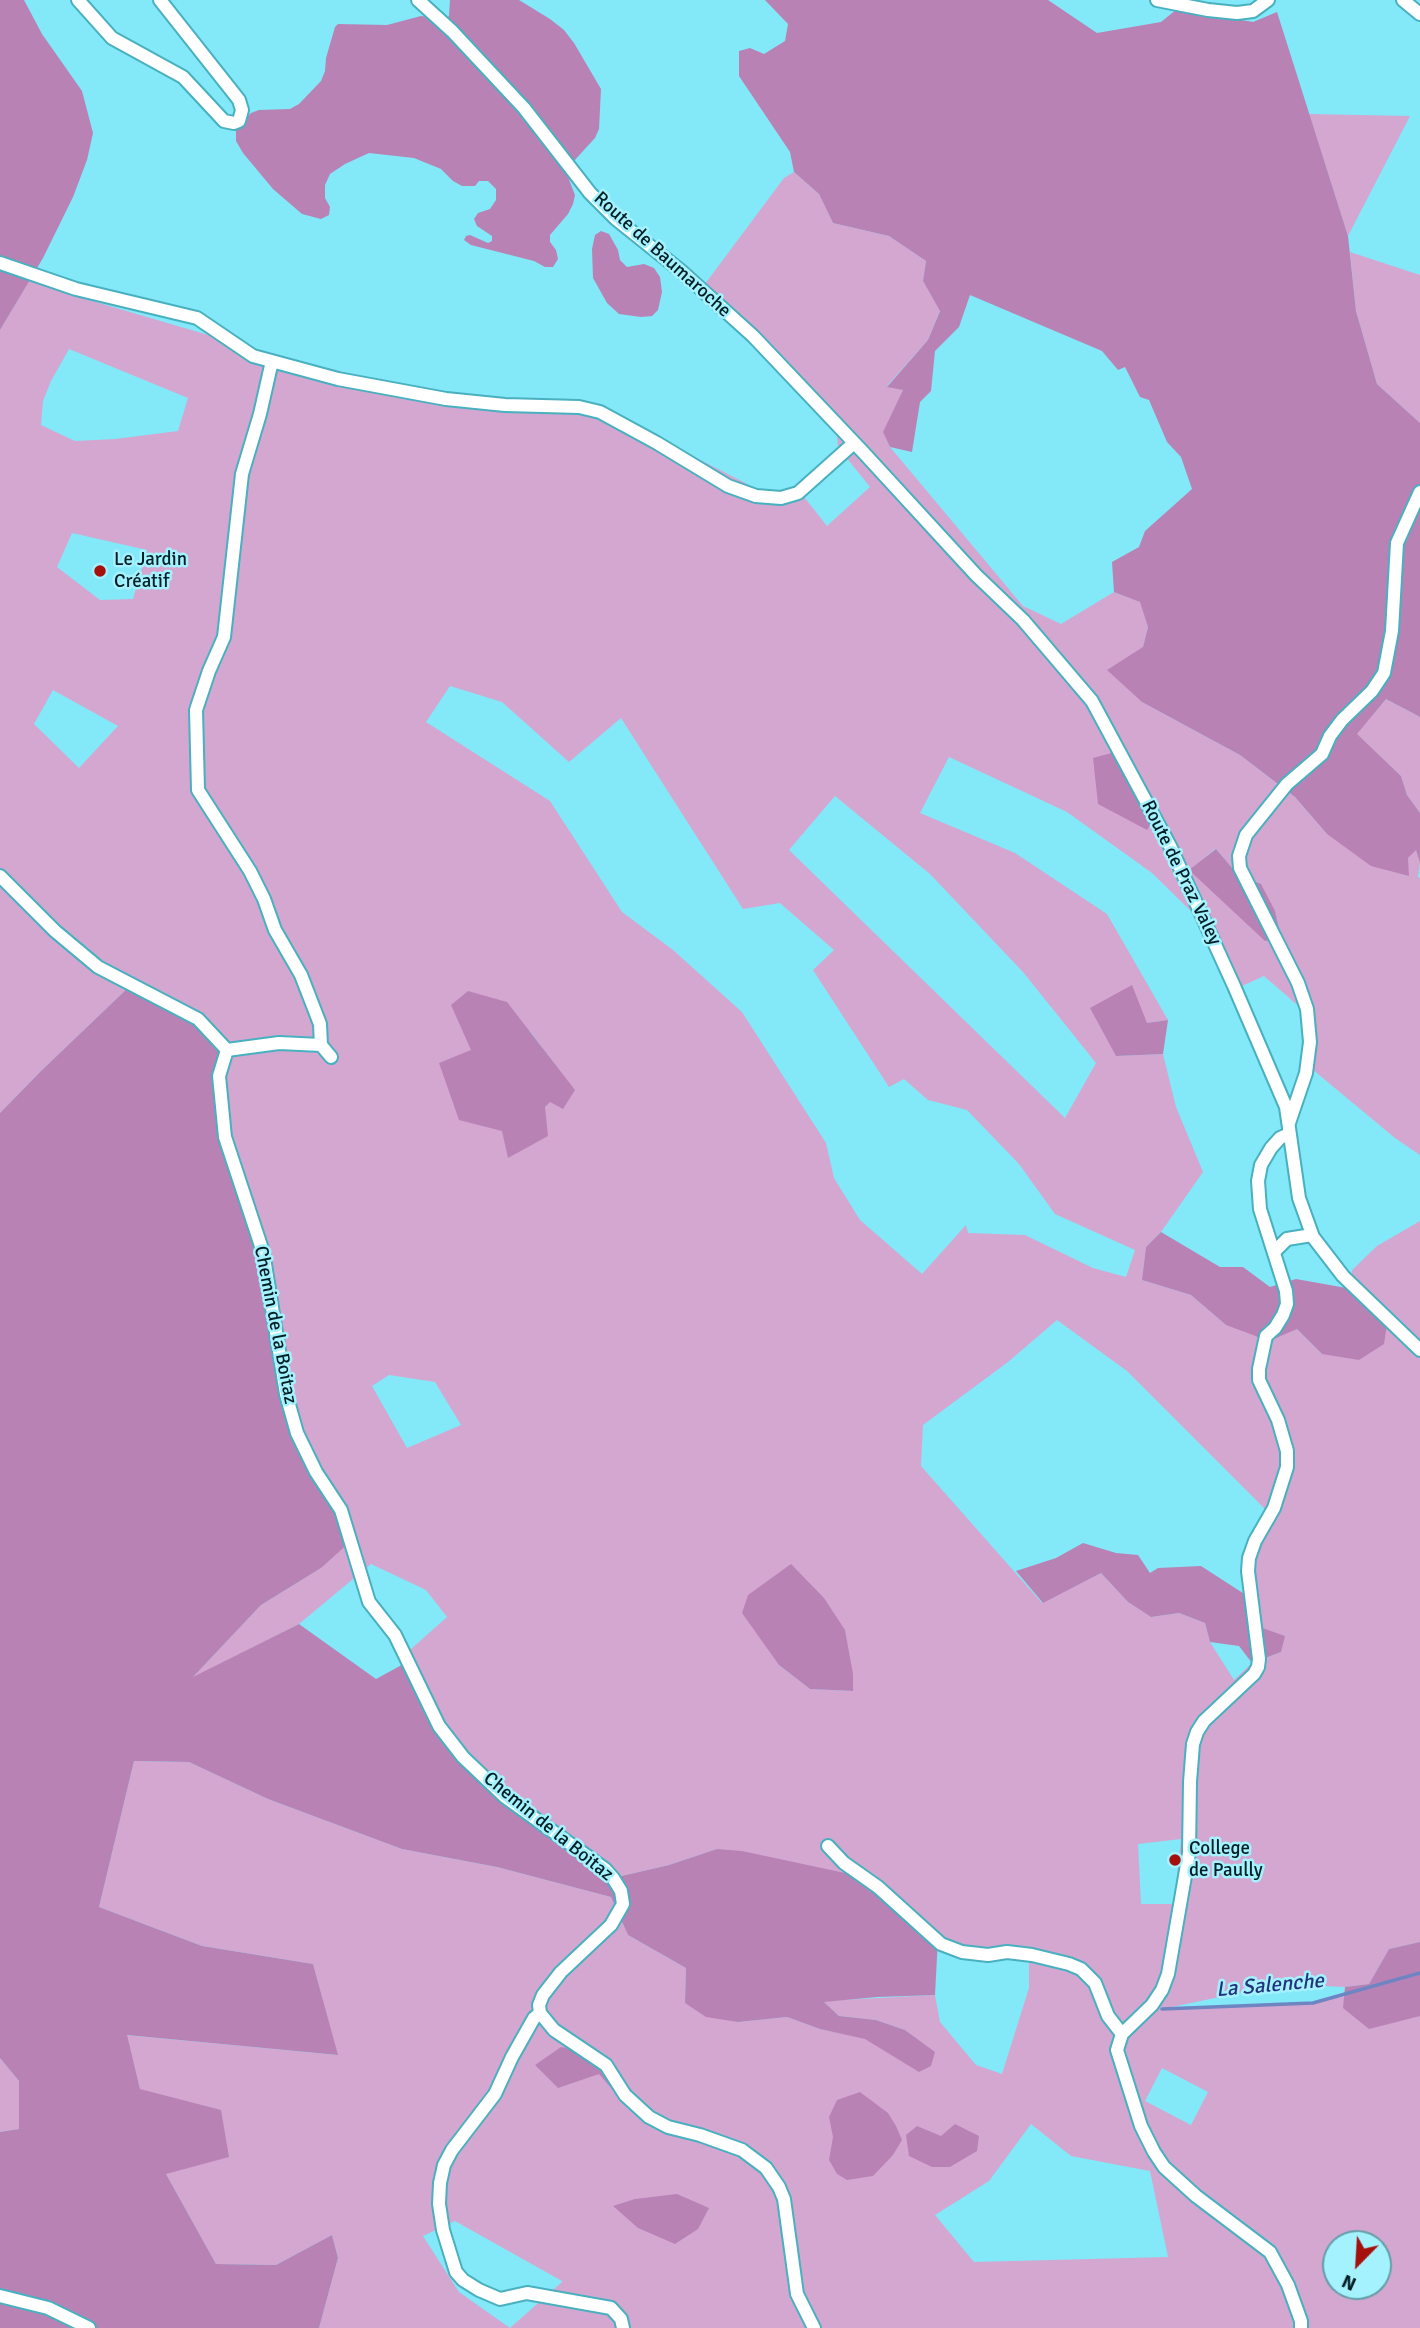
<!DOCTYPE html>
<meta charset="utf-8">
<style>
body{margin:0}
#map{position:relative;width:1420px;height:2328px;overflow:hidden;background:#83e8f8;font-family:Signika,sans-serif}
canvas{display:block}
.north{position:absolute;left:1322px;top:2230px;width:70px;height:70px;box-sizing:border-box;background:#a5f2ff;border:2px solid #639ea7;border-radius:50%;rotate:204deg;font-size:19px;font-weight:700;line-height:28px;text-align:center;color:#001f24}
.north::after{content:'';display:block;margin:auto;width:24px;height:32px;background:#a5100d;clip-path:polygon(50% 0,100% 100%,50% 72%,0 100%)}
</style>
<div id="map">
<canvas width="1420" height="2328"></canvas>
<div class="north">N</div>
</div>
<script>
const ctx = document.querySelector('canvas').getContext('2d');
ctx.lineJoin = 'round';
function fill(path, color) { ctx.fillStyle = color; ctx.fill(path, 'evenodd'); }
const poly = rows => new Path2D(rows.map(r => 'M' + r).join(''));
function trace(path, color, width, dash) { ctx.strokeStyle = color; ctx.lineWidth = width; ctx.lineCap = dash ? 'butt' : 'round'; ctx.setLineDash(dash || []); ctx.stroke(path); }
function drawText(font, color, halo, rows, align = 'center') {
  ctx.font = font + ' Signika,sans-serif'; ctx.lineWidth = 5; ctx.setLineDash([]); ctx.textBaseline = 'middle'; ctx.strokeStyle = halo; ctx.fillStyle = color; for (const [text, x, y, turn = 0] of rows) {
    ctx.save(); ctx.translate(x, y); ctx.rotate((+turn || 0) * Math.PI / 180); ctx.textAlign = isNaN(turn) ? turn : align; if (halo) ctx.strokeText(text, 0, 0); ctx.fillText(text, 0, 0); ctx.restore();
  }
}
fill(poly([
 [1309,114,1410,116,1348,236],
 [794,172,819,194,833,223,889,236,926,261,923,281,940,310,928,340,887,386,903,390,884,432,890,447,1023,606,1061,624,1114,592,1141,602,1148,627,1143,647,1142,702,1240,755,1295,797,1327,834,1408,876,1408,858,1416,849,1420,863,1418,877,1420,878,1420,1155,1395,1138,1312,1069,1302,1009,1264,976,1231,991,1197,917,1152,873,1067,812,949,757,920,813,1015,853,1107,914,1168,1020,1147,1023,1116,1056,1163,1054,1176,1107,1203,1172,1161,1232,1146,1247,1142,1280,1191,1295,1226,1325,1297,1329,1322,1354,1352,1289,1352,1270,1377,1246,1420,1221,1420,1942,1389,1949,1369,1984,1345,1987,1282,1984,1167,2008,1313,2003,1412,1982,1420,1985,1420,2328,319,2328,338,2258,332,2235,276,2265,216,2264,166,2174,140,2089,126,2035,337,2055,313,1964,202,1946,99,1907,134,1761,189,1762,268,1799,402,1849,497,1867,611,1897,628,1935,686,1968,685,2003,738,2022,787,2017,820,2029,865,2038,890,2052,931,2066,934,2052,905,2030,876,2020,839,2016,823,2001,935,1995,940,2022,976,2065,1002,2074,1029,1988,1029,1961,974,1958,717,1849,669,1865,613,1878,463,1757,409,1661,410,1650,447,1617,426,1590,371,1564,299,1624,191,1679,261,1605,321,1568,316,1472,132,984,41,1071,0,1113,0,330,30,279,65,293,280,356,394,385,505,400,582,401,606,408,669,444,757,489,772,494,797,488,827,526,870,487,838,447,837,436,831,426,750,339,696,290,705,284,784,178],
 [69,349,188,398,178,431,115,439,75,441,41,425,43,401,51,381],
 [72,533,147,550,133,599,100,600,57,567],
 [450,686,502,702,569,762,621,718,743,909,780,903,834,950,813,970,889,1087,904,1079,928,1100,967,1110,1019,1164,1055,1214,1135,1250,1126,1277,1093,1268,1025,1235,968,1233,966,1225,922,1274,860,1220,834,1178,826,1143,742,1012,673,950,622,912,550,801,426,722],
 [53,690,118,726,79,768,34,724],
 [835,796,930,874,1023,972,1096,1063,1065,1118,789,850],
 [1215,849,1216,849,1239,876,1189,871],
 [530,1031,574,1090,549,1102,545,1107,439,1063],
 [1057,1320,1127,1371,1266,1510,1243,1553,1251,1624,1281,1652,1252,1663,1234,1680,1210,1642,1205,1623,1179,1613,1151,1617,1128,1602,1101,1573,1042,1603,921,1466,923,1425,1008,1362],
 [389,1375,435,1382,461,1425,407,1448,372,1386],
 [779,1665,853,1691,810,1689],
 [1181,1839,1174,1904,1141,1904,1138,1844],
 [1162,2068,1208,2092,1191,2125,1145,2101],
 [1031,2124,1071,2156,1150,2171,1168,2257,974,2262,935,2215,989,2181],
 [455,2221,562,2281,562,2282,510,2328,459,2292,423,2236],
 [1336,2244,1378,2244,1378,2286,1336,2286],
 [1350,252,1420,275,1420,423,1377,384,1356,311],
 [1386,699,1420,717,1420,813,1407,795,1401,776,1356,734],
 [0,2058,19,2081,19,2129,0,2132]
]), '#d4a7d1');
fill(poly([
 [0,0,24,0,42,34,82,91,93,133,87,160,73,197,43,258,0,330],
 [450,0,519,0,550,19,564,30,574,43,601,89,599,129,595,138,573,162,568,171,568,177,575,195,573,204,568,214,550,235,550,242,556,250,558,259,553,267,545,267,534,261,471,245,464,240,466,236,470,235,488,243,492,241,492,236,477,226,474,219,478,213,490,209,496,200,496,189,488,181,479,181,475,186,462,186,453,181,441,169,414,158,369,153,345,164,330,174,325,185,325,198,330,207,329,215,321,219,302,214,273,189,243,153,236,141,236,129,251,113,259,110,290,109,299,104,321,81,325,71,326,58,335,27,338,24,387,25,421,16,446,19,449,16],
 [765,0,1048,0,1097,33,1161,22,1177,9,1253,22,1277,12,1348,236,1356,311,1377,384,1420,423,1420,717,1386,699,1357,734,1401,776,1407,795,1420,813,1420,863,1416,850,1408,858,1409,876,1371,866,1327,834,1295,797,1240,755,1142,702,1107,670,1143,647,1148,627,1140,602,1114,592,1112,562,1139,547,1145,531,1192,489,1181,457,1167,442,1149,400,1140,397,1125,367,1118,370,1102,351,970,295,959,327,935,351,931,391,920,402,912,452,890,447,883,432,903,390,887,387,928,340,940,311,923,281,926,261,889,236,833,223,819,194,794,172,790,152,739,76,739,51,750,48,764,54,785,41,788,24],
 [601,231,609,234,618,250,620,260,627,267,644,264,654,268,660,277,662,292,658,310,652,316,641,317,619,314,607,303,593,278,592,249,595,235],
 [1115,752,1153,821,1147,830,1098,804,1093,758],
 [1216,849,1239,876,1261,884,1275,911,1281,939,1265,941,1189,870],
 [132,984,198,1019,227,1050,220,1102,263,1252,286,1394,351,1541,321,1568,261,1605,193,1677,299,1624,376,1679,409,1661,463,1757,613,1878,669,1865,717,1849,742,1851,859,1876,938,1938,935,1995,877,1997,824,2002,839,2016,876,2020,905,2030,935,2052,931,2066,919,2072,865,2039,820,2029,787,2017,738,2022,706,2017,685,2003,686,1968,628,1935,611,1897,497,1867,402,1849,268,1799,189,1762,134,1761,99,1907,202,1946,313,1964,338,2055,127,2035,140,2089,221,2110,229,2157,166,2174,216,2264,276,2265,332,2235,338,2258,319,2328,0,2328,0,2132,19,2129,19,2081,0,2058,0,1113,41,1071],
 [1132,985,1147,1023,1168,1020,1163,1054,1116,1056,1090,1008],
 [468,991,507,1002,575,1090,563,1109,550,1102,545,1107,548,1136,508,1158,502,1131,459,1120,439,1063,471,1050,451,1005],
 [1161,1232,1220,1267,1243,1267,1270,1287,1296,1279,1352,1289,1387,1324,1384,1344,1359,1360,1322,1354,1297,1329,1269,1341,1226,1325,1191,1295,1142,1280,1146,1247],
 [1083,1543,1116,1553,1138,1555,1150,1573,1158,1568,1201,1566,1249,1597,1251,1624,1285,1636,1281,1652,1252,1663,1239,1646,1210,1642,1205,1623,1179,1613,1151,1617,1128,1602,1101,1573,1043,1603,1016,1571,1056,1558],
 [791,1564,824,1598,845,1630,853,1674,853,1691,810,1689,779,1665,742,1613,748,1595],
 [1420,1942,1420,2016,1369,2029,1343,2008,1345,1987,1369,1984,1389,1949],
 [561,2047,580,2050,605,2067,617,2085,612,2089,599,2074,558,2088,535,2065],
 [860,2092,888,2113,896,2126,902,2140,893,2155,873,2176,847,2180,837,2174,829,2160,833,2137,829,2117,837,2100],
 [955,2124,979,2136,977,2151,950,2167,932,2167,909,2156,906,2135,917,2126,941,2136],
 [677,2194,709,2208,698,2229,675,2244,638,2228,613,2206,635,2199]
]), '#b982b5');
trace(poly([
 [1162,2009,1313,2003,1420,1973]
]), '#6f85c2', 3.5);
const minor = poly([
 [78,0,112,38,183,77,224,121,234,123,239,121,242,110,239,100,160,0],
 [418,0,452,31,524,108,590,193,616,219,681,271,753,336,863,452,976,575,1023,620,1092,701,1170,846,1234,986,1286,1107,1299,1198,1313,1237,1343,1276,1420,1350],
 [1157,0,1208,10,1237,13,1253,11,1268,0],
 [1403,0,1420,14],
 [0,263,76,289,197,318,253,356,338,379,446,399,505,405,579,407,600,412,657,443,728,486,756,496,781,498,798,493,854,443],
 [272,361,260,414,242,474,224,637,209,671,196,710,198,790,250,871,264,899,275,930,301,975,320,1024,321,1045,331,1057],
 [0,876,55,931,98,967,198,1019,227,1050],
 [227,1050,219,1076,225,1137,263,1252,286,1394,297,1433,316,1472,341,1510,369,1602,395,1635,439,1726,463,1757,505,1797,605,1869,613,1878,621,1891,623,1904,611,1925,561,1972,543,1995,539,2005,540,2013,554,2030,606,2065,625,2095,649,2117,668,2127,700,2135,742,2150,766,2168,779,2187,784,2199,797,2294,814,2328],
 [227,1050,279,1043,321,1045],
 [1289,1123,1306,1073,1310,1042,1307,1009,1298,983,1240,868,1239,856,1246,835,1287,784,1322,754,1330,736,1342,720,1372,691,1384,673,1392,631,1397,543,1420,492],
 [1289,1134,1280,1138,1271,1148,1261,1165,1258,1181,1260,1209,1286,1291,1287,1304,1283,1315,1275,1328,1266,1336,1259,1369,1259,1380,1278,1420,1287,1451,1287,1467,1274,1508,1255,1541,1249,1558,1248,1571,1259,1659,1258,1667,1254,1674,1204,1721,1197,1732,1193,1744,1190,1782,1189,1853,1168,1974,1162,1990,1152,2005,1122,2034,1117,2050,1141,2126,1154,2152,1164,2167,1196,2196,1270,2252,1288,2285,1301,2321,1301,2328],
 [1274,1252,1287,1239,1312,1235],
 [828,1846,844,1863,878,1887,941,1944,962,1952,988,1955,1007,1952,1032,1955,1069,1964,1081,1969,1095,1983,1108,2016,1122,2034],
 [540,2013,534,2018,512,2057,495,2094,452,2150,444,2165,440,2183,439,2204,443,2230,456,2272,463,2280,479,2290,500,2299,527,2293,611,2308,621,2319,623,2328],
 [0,2296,48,2308,89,2328]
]);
trace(minor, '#48b0bf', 16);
trace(minor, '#fff', 12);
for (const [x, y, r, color] of [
 [100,571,7,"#a5100d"],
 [1175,1860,7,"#a5100d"]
]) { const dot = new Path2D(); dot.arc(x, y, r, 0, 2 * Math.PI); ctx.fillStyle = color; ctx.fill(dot); trace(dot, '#a5f2ff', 2.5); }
drawText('19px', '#001f24', '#a5f2ff', [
 ["Route de Baumaroche",662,255,42],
 ["Route de Praz Valey",1181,873,64],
 ["Chemin de la Boitaz",275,1325,79],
 ["Chemin de la Boitaz",548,1827,39]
]);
drawText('19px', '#001f24', '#a5f2ff', [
 ["Le Jardin",114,560],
 ["Créatif",114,582],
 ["College",1189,1849],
 ["de Paully",1189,1871]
], 'left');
drawText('italic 21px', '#21337c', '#a5f2ff', [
 ["La Salenche",1270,1986,-5]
]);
</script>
